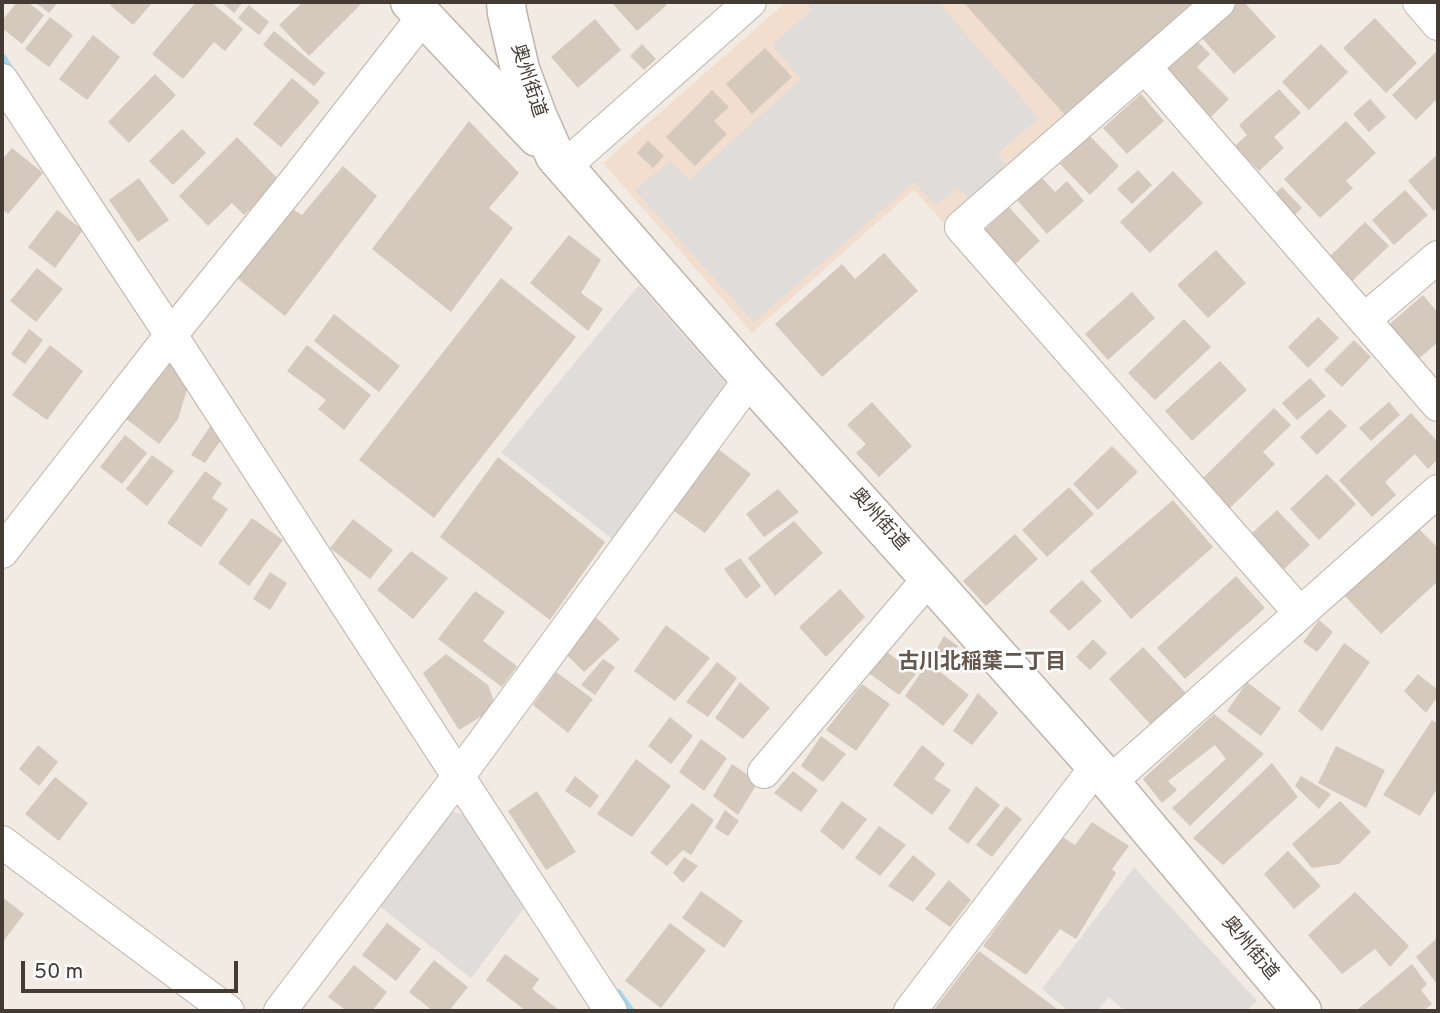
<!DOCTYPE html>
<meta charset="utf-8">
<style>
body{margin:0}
#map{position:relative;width:1440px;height:1013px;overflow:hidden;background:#f1ebe4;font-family:Overpass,sans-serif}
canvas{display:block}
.frame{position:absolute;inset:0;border:4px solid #433b34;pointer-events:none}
.scale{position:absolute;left:21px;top:961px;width:217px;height:32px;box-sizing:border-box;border:4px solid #433b34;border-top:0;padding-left:9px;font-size:21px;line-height:24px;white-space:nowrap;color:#433b34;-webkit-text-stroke:5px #fff;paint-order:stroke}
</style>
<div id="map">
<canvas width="1440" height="1013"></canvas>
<div class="frame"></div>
<div class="scale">50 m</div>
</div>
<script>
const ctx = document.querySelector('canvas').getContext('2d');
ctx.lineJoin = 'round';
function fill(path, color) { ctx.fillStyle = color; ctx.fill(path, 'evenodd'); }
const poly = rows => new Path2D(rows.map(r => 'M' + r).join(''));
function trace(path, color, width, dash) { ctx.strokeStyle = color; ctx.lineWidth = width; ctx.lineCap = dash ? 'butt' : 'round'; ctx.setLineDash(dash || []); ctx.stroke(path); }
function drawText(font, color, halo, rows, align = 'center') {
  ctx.font = font + ' Overpass,"Noto Sans JP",sans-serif'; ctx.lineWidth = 5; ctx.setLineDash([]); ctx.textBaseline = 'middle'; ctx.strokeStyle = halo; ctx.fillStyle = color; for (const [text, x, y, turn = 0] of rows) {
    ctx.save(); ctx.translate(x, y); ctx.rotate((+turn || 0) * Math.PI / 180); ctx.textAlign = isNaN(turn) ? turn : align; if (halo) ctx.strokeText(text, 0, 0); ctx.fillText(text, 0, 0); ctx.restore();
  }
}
fill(poly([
 [786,2,1205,2,948,228,914,190,752,333,603,163]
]), '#f2decf');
fill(poly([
 [806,2,938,2,1039,118,998,153,1012,173,975,206,958,187,936,205,914,182,754,322,635,190,670,161,689,180,801,79,772,45,812,10],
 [639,285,732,391,620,545,501,452],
 [448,810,470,817,525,907,471,978,377,904],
 [1134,867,1257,1001,1246,1011,1125,1011,1109,997,1097,1011,1069,1011,1042,989]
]), '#dfdcd9');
trace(poly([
 [2,58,12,74],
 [618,994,630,1011]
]), '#a2d8ec', 9);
fill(poly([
 [17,2,28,2,44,15,22,44,2,28,2,21],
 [35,2,58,2,49,13],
 [113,2,153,2,133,25,110,5],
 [196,2,211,2,243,29,225,51,214,42,183,79,152,54],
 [221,2,243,2,234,13],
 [303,2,363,2,309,56,279,25],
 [614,2,664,2,667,5,637,31,612,3],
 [963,2,1193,2,1066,116],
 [1239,2,1244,2,1276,37,1234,74,1200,36],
 [249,5,269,22,259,35,238,18],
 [50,17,73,35,49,67,25,49],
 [1375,18,1417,63,1386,93,1343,48],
 [595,19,621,50,578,88,551,57],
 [274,31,325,73,314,86,263,45],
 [93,35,120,57,87,100,59,79],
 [1193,37,1210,54,1197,67,1229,99,1208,120,1159,70],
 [642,44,656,59,644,70,630,56],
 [1321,44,1348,72,1309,110,1282,82],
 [765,48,792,77,752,114,726,84],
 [1438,50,1438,98,1416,120,1392,95],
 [155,74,176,95,129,143,108,122],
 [292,78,320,102,281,147,253,124],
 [1279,89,1301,113,1274,137,1284,148,1259,171,1235,146,1247,135,1239,125],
 [712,90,729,107,714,121,727,134,695,166,666,137],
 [1141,94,1164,121,1127,154,1103,128],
 [1370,99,1386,117,1369,132,1353,114],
 [469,121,519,173,489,208,513,228,451,312,372,249],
 [1346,121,1376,153,1346,181,1353,188,1320,218,1284,179],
 [182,129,206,153,173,185,149,161],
 [1089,135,1119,166,1090,195,1060,164],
 [237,137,280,181,244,215,232,203,208,226,179,196],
 [648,141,664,156,653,168,637,153],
 [12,148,43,173,8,214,2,209,2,160],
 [1438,154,1438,207,1434,211,1408,181],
 [343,166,377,196,285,316,237,278,291,208,302,215],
 [1138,170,1152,185,1132,204,1117,189],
 [1173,171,1203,203,1150,253,1120,222],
 [139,178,169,220,138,242,109,200],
 [1042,178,1055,192,1067,181,1084,201,1047,234,1017,200],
 [1282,187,1302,208,1291,218,1271,197],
 [1405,190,1428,215,1394,245,1372,220],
 [1009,207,1040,241,1012,267,981,233],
 [57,210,83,230,55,268,28,247],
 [1365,222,1389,246,1349,284,1326,260],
 [569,235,601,260,581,293,603,309,588,331,530,283],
 [1216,250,1246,283,1208,318,1177,285],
 [884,253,918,291,822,377,775,324,842,264,855,279],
 [37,268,63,289,36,322,10,301],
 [501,278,576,337,434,518,359,460],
 [1132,292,1155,318,1108,360,1085,334],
 [1423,295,1438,313,1438,342,1415,362,1385,328],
 [334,314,400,366,379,392,314,341],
 [1318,317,1339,338,1308,368,1288,347],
 [1184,319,1211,347,1155,400,1128,373],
 [29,329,43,340,25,364,11,354],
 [1354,340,1371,357,1342,387,1324,370],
 [50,345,83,371,47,420,12,395],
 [307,345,371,395,344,430,318,409,326,400,287,371],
 [163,359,190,380,178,419,159,444,121,415],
 [1220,361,1247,390,1192,441,1165,411],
 [1310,378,1326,396,1297,420,1282,403],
 [872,402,912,446,879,477,856,453,866,444,847,425],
 [1389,402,1400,415,1371,441,1359,428],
 [1274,408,1291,425,1263,452,1275,464,1229,509,1201,480],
 [1330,409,1347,426,1317,455,1300,437],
 [1411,413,1438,442,1438,459,1428,469,1415,454,1385,482,1396,495,1372,517,1339,480],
 [211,425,225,434,205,463,191,455],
 [125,435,147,453,122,484,100,467],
 [714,446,751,474,705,533,667,506],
 [1112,446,1138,472,1098,510,1073,484],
 [152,455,174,471,147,506,126,489],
 [498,457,605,542,550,620,440,537],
 [205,471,222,483,212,498,228,509,201,547,167,523],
 [1327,474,1356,504,1319,540,1290,509],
 [1069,487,1094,514,1047,557,1022,530],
 [778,489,799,512,764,537,746,514],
 [1173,500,1213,547,1131,619,1090,571],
 [1277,510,1310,545,1282,571,1249,536],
 [252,518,283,540,249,586,218,563],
 [353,519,393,550,370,579,330,548],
 [794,521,823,553,775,596,748,558],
 [1419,529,1438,548,1438,581,1381,634,1344,595],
 [1015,534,1038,559,986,606,963,581],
 [411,551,448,578,413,619,377,590],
 [740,558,761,586,746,599,724,569],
 [270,572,287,583,270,610,253,599],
 [1236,576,1265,608,1185,679,1157,648],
 [1082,580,1102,601,1069,631,1049,611],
 [840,589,865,617,826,657,799,627],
 [475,591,505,612,483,641,517,666,502,687,438,639],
 [591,613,620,639,584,672,562,650],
 [1319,620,1333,632,1317,652,1303,642],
 [666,625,710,658,675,701,634,671],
 [944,636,958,646,946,661,936,650],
 [1093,639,1107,653,1090,670,1076,657],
 [1344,643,1370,662,1322,731,1298,711],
 [1143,647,1186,693,1151,725,1109,679],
 [883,649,916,674,899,695,866,671],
 [446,654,488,685,496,707,459,730,423,673],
 [603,659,615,667,595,695,581,685],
 [717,662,737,678,708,717,686,702],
 [928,662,969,695,943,726,905,696],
 [556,672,593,699,568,733,533,705],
 [1418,674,1438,690,1438,696,1426,713,1404,691],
 [740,682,770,708,743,739,715,718],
 [1247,682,1281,708,1261,736,1227,711],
 [862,684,890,704,856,751,826,730],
 [978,693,998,713,972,745,953,731],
 [1214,714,1264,754,1190,826,1172,808,1226,759,1215,745,1168,781,1177,790,1162,803,1143,779],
 [670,717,693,736,671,764,648,746],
 [1432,720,1438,724,1438,787,1420,816,1383,795],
 [821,736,846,754,823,782,801,766],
 [701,739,727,758,704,791,679,772],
 [38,745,58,762,39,786,19,769],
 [922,745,945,764,934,779,951,790,932,815,893,785],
 [1336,746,1385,770,1366,808,1318,783],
 [636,759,671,786,632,837,597,814],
 [1272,763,1298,797,1223,865,1193,838],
 [732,764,758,782,738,815,713,796],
 [793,771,818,790,801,812,774,793],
 [575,776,599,796,590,808,565,791],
 [1301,776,1331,794,1319,809,1295,786],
 [55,777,88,803,59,841,25,814],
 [976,786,1000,805,968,844,948,829],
 [537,791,576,852,546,870,508,811],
 [842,801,867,819,843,850,820,831],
 [1340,801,1371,832,1339,864,1312,868,1292,844],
 [692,803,714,820,691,855,683,850,667,866,650,853],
 [1006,806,1022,819,992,857,976,845],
 [725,810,739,821,728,836,715,828],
 [1092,822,1129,846,1112,869,1116,873,1076,939,1060,929,1026,975,983,946,1062,837,1075,845],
 [879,826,906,845,880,876,855,858],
 [1288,851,1321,886,1294,909,1264,874],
 [913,855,936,874,913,902,888,886],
 [684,857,698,866,683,883,673,873],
 [949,880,971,900,950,927,925,909],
 [701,891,743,921,724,948,682,918],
 [1355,892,1409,946,1390,967,1375,949,1342,974,1308,935],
 [2,897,24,914,2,943],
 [387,923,421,949,396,981,362,955],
 [670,923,706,950,661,1008,625,981],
 [1438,937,1438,985,1416,957],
 [979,951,1060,1011,933,1011],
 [505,954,539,979,532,989,560,1011,526,1011,486,980],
 [434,960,468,987,449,1011,433,1011,409,992],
 [1412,964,1427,984,1421,990,1432,1004,1423,1011,1356,1011],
 [354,965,387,992,372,1011,347,1011,328,997]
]), '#d5c8bd');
const minor = poly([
 [1219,2,961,227,1300,613],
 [1419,2,1438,24],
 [1145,67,1438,405],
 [2,80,171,335,611,1011],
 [564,167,750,2],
 [1364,320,1438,257],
 [2,552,171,335,296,180,423,17],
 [764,772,929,578],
 [1110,782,1438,491],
 [2,842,228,1011],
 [280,1011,458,777,750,379],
 [910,1011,1096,767]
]);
const tertiary = poly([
 [410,2,537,137],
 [506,2,507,13,520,69,537,115,555,156,750,379,929,578,1110,782,1302,1011]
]);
trace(minor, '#bfb4aa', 34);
trace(tertiary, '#bfb4aa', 41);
trace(minor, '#fff', 32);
trace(tertiary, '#fff', 38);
drawText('19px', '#433b34', '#fff', [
 ["奥州街道",527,81,72],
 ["奥州街道",878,520,48],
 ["奥州街道",1249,949,50]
]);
drawText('bold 21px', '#65574c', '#fff', [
 ["古川北稲葉二丁目",982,664]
]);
</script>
